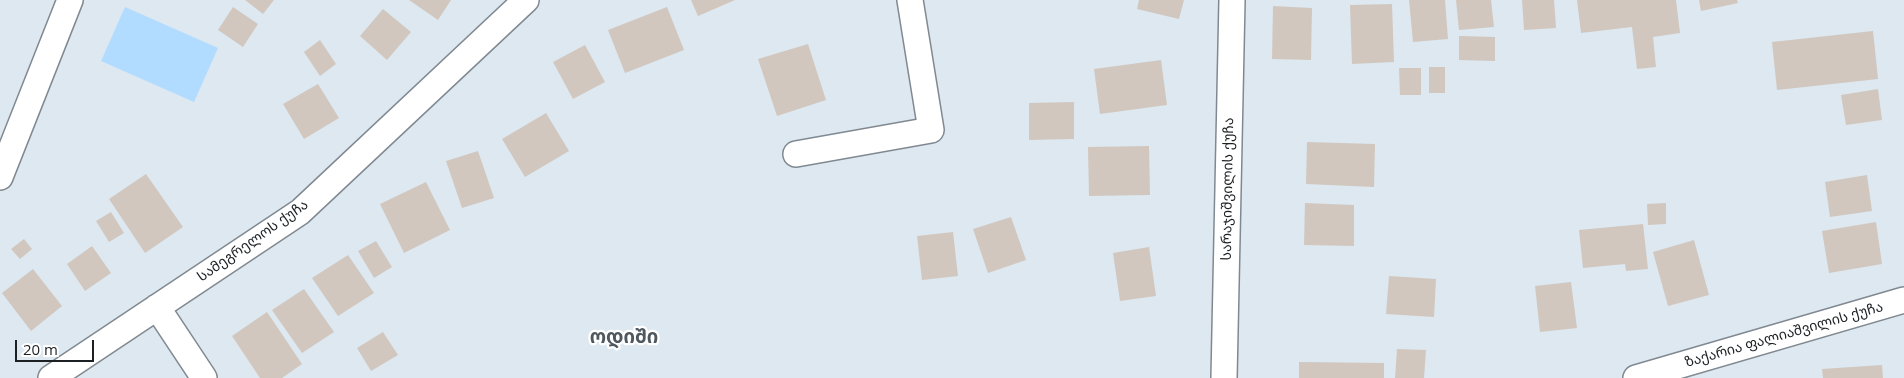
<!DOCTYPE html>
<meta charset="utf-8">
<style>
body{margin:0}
#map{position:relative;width:1904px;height:378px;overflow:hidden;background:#dde8f0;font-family:"Open Sans",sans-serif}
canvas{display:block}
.scale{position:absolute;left:15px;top:340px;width:79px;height:22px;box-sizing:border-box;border:2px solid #1c2023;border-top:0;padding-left:6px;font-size:15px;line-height:18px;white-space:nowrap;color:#1c2023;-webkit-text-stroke:4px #fff;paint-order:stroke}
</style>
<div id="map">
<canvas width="1904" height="378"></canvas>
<div class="scale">20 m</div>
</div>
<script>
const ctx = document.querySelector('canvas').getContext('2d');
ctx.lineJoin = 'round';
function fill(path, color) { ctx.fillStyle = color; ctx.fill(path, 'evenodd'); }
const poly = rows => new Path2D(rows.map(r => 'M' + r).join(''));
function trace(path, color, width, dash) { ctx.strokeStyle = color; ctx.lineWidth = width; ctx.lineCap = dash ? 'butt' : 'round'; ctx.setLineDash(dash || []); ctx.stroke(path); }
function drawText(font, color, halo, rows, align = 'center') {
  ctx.font = font + ' "Open Sans","Noto Sans Georgian",sans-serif'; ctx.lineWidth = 4.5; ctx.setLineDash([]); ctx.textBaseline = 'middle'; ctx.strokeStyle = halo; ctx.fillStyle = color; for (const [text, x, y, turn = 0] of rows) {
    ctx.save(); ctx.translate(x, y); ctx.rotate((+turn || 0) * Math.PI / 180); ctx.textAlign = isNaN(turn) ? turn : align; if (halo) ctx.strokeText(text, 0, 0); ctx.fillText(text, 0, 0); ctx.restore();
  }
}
fill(poly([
 [125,7,218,48,194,102,101,61]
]), '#b2dcff');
fill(poly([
 [245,0,274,0,263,14],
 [409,0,451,0,438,20],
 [691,0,735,0,698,16],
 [1139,0,1184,0,1179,19,1137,9],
 [1409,0,1445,0,1448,39,1413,42],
 [1456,0,1491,0,1494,27,1459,30],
 [1522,0,1554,0,1556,28,1524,30],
 [1577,0,1676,0,1680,33,1653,37,1656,67,1637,69,1632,27,1581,33],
 [1699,0,1737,0,1738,3,1701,11],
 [1392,4,1394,62,1352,64,1350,5],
 [1273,6,1312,8,1311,60,1272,59],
 [233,7,258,24,243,47,218,30],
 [667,7,684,50,625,73,608,30],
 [383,9,411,32,387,60,360,36],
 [1873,31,1878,79,1777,90,1772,42],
 [1459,36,1495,37,1495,61,1459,60],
 [320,40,336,64,320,76,304,52],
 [808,44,826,100,777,116,758,59],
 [585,45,605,82,573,99,553,62],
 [1161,60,1167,105,1100,114,1094,69],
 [1429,67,1445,67,1445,93,1429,93],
 [1399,68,1421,68,1421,95,1400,95],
 [318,84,339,118,304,139,283,104],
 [1878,89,1882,120,1846,125,1841,95],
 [1074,102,1074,139,1029,140,1029,103],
 [546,113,569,151,525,177,502,139],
 [1307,142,1375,144,1374,187,1306,184],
 [1149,146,1150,195,1089,196,1088,147],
 [478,151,494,198,462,208,446,161],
 [146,174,183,227,145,253,109,199],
 [1867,175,1872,211,1830,217,1825,182],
 [426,182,450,230,404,253,380,204],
 [1305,203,1354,205,1354,246,1304,245],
 [1666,203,1666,224,1648,225,1647,204],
 [111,212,124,233,109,242,96,221],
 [1011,217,1026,260,988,273,973,229],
 [1876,222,1882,264,1829,273,1822,231],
 [1643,224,1648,269,1626,271,1625,264,1583,268,1579,230],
 [953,232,958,276,922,280,917,236],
 [24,239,32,249,20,259,11,249],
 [1694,240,1709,295,1668,306,1653,252],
 [376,241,392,267,374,278,358,251],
 [92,246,111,273,85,291,67,264],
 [1149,247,1156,296,1120,301,1113,253],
 [348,255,374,293,338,316,312,278],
 [33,269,62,306,31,331,2,293],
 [1389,276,1436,279,1434,317,1386,314],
 [1571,282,1577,328,1540,332,1535,286],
 [304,289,334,332,302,353,272,310],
 [267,312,302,364,282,378,260,378,232,336],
 [383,332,398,355,371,371,357,348],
 [1397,349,1426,350,1424,378,1395,378],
 [1299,362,1384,363,1384,378,1299,378],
 [1882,365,1883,378,1823,378,1822,369]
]), '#d1c7bf');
const minor = poly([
 [796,154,931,130,910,0],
 [0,177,70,0],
 [157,307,204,378],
 [51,378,300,212,526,0],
 [1224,378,1232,0],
 [1636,378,1904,300]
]);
trace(minor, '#808991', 28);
trace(minor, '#fff', 25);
drawText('14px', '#1c2023', '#fff', [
 ["სარაჯიშვილის ქუჩა",1228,189,-89],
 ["სამეგრელოს ქუჩა",253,241,-35],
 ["ზაქარია ფალიაშვილის ქუჩა",1784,335,-16]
]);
drawText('bold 19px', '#4f585f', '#fff', [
 ["ოდიში",624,338]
]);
</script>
